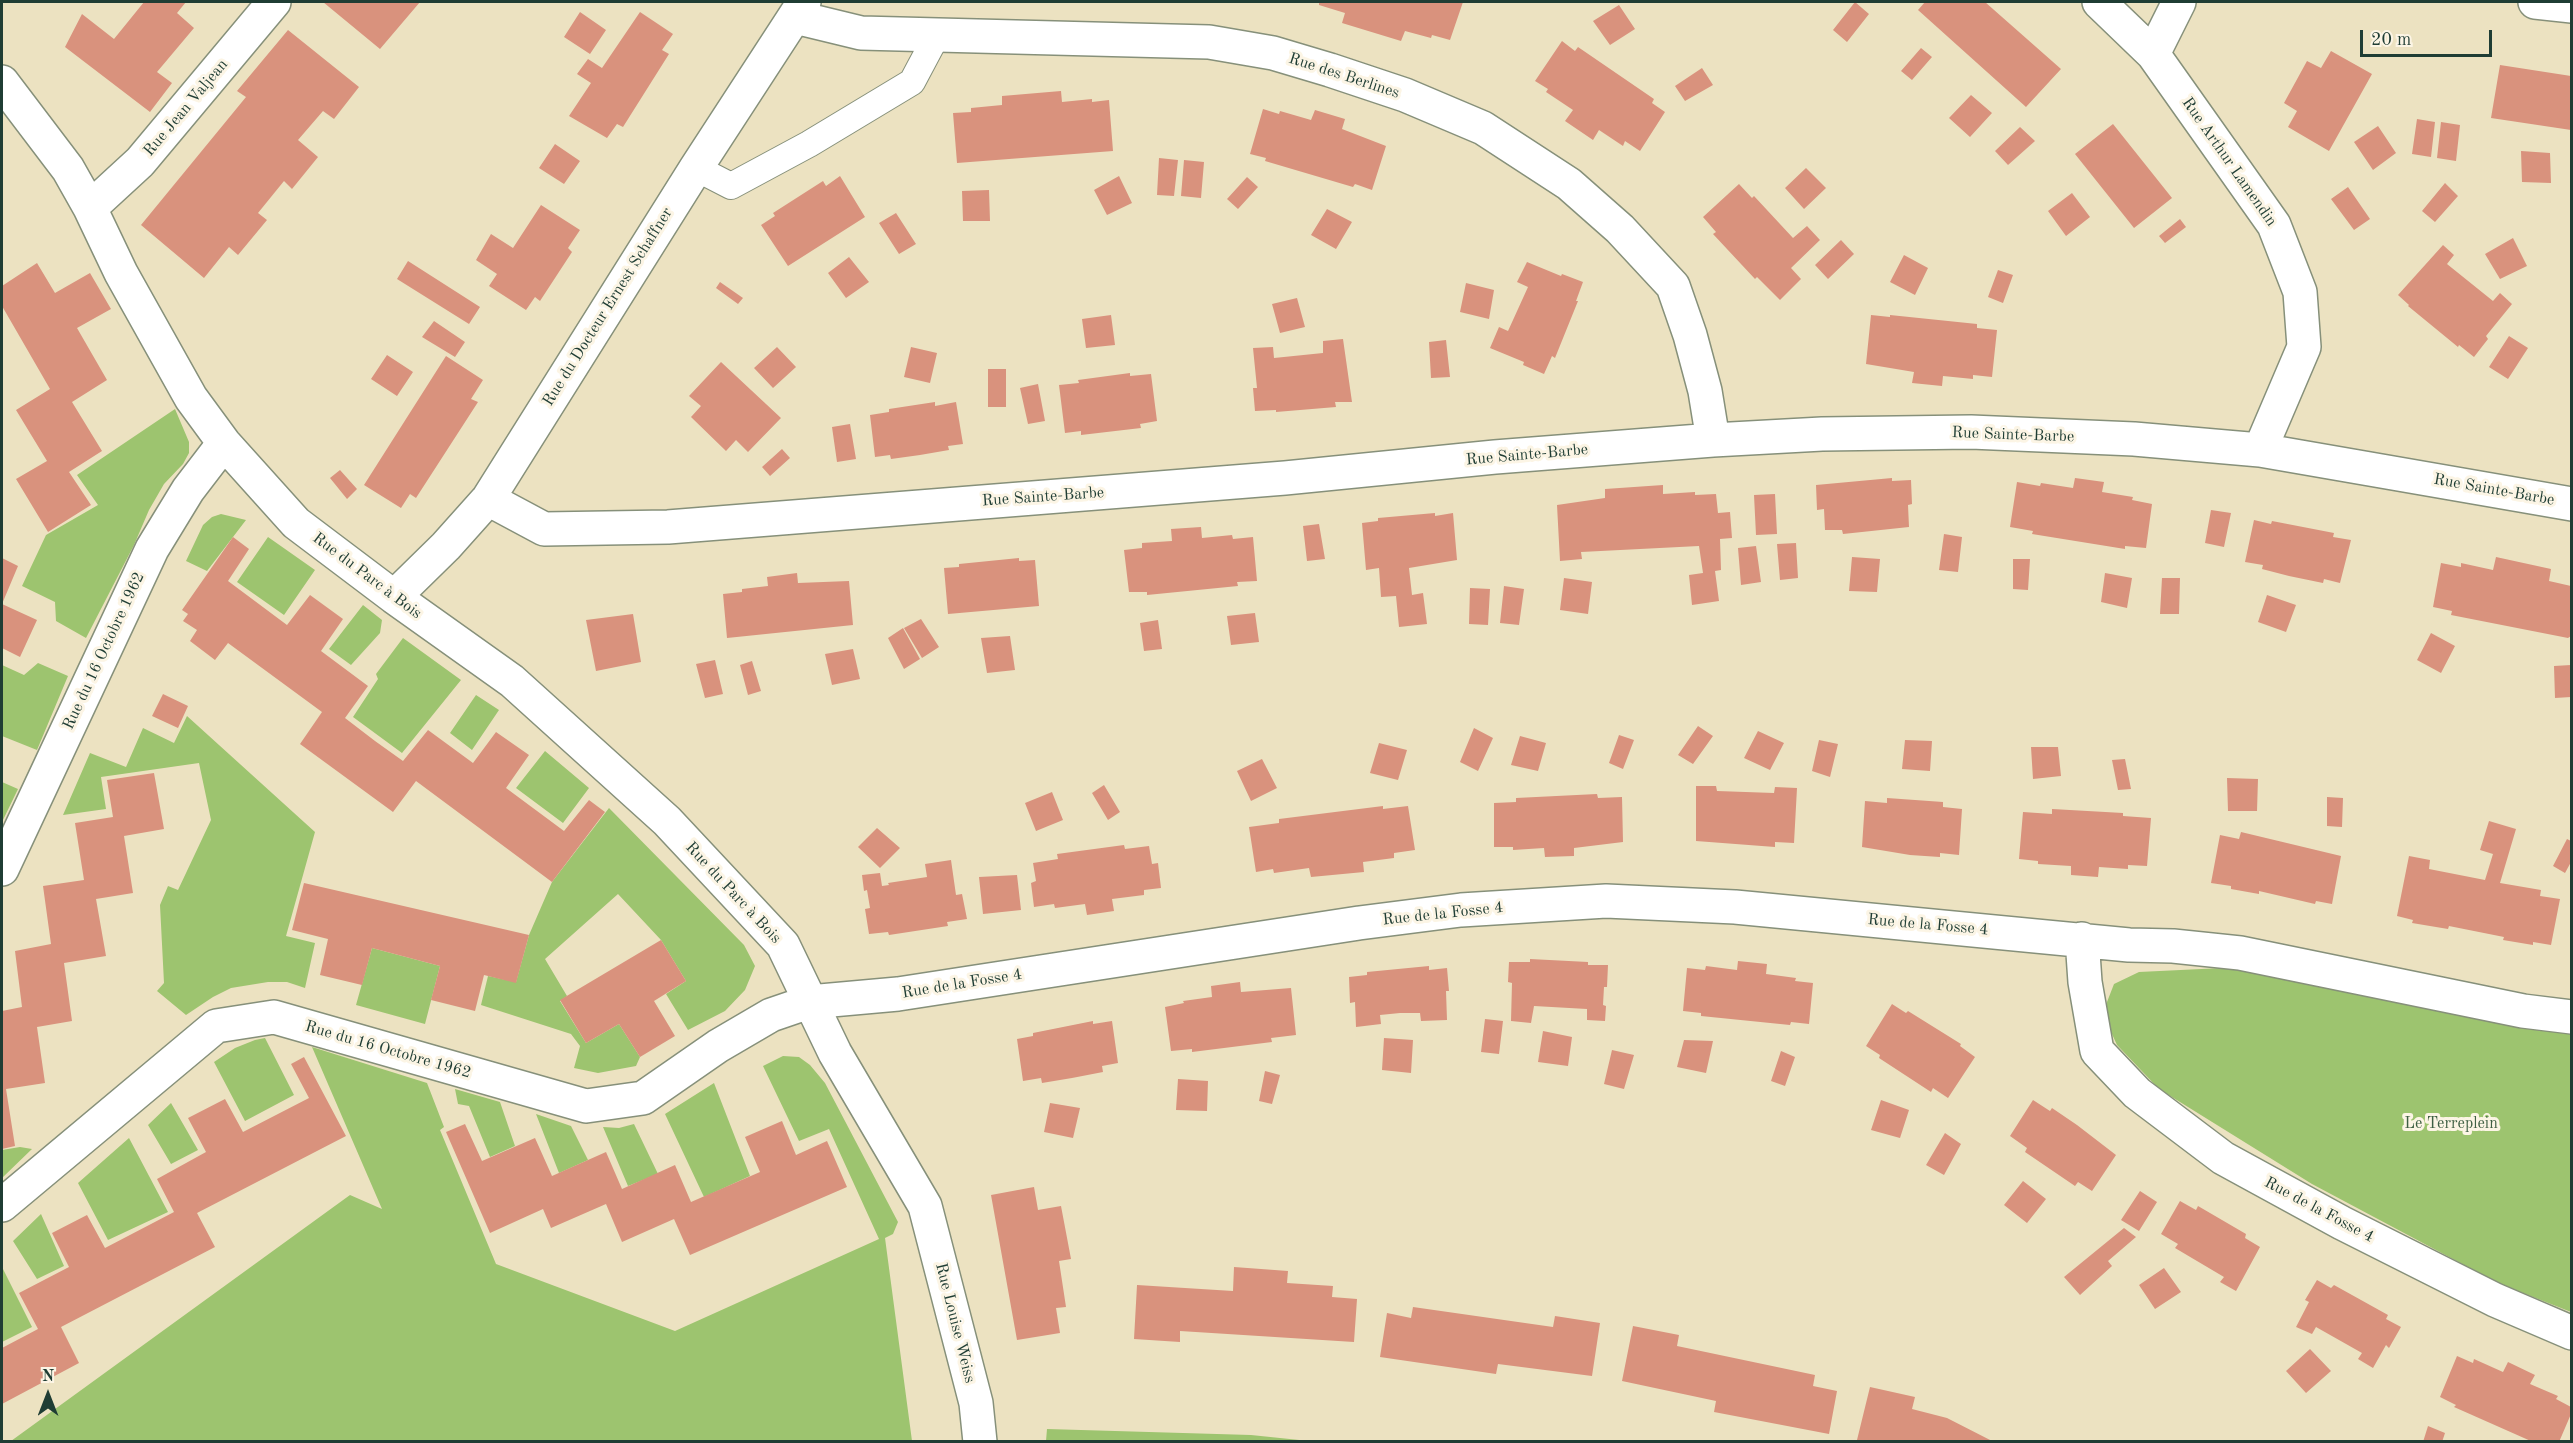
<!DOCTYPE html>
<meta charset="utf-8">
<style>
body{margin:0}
#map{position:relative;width:2573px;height:1443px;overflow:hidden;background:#ece2c1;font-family:"Old Standard TT",serif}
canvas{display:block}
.frame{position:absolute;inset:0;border:3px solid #1f3d34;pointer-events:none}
.north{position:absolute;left:18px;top:1365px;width:60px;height:60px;-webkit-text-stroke:4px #fcf5e5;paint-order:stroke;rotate:0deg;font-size:16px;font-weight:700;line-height:24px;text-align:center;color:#1f3d34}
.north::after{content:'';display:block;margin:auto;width:21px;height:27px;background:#1f3d34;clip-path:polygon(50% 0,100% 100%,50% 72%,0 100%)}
.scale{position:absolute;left:2360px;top:30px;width:132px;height:27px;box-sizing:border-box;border:3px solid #1f3d34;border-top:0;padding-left:8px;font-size:18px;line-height:21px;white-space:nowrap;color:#1f3d34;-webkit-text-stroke:4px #fcf5e5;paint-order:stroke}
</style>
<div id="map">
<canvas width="2573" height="1443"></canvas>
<div class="frame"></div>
<div class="north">N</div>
<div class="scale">20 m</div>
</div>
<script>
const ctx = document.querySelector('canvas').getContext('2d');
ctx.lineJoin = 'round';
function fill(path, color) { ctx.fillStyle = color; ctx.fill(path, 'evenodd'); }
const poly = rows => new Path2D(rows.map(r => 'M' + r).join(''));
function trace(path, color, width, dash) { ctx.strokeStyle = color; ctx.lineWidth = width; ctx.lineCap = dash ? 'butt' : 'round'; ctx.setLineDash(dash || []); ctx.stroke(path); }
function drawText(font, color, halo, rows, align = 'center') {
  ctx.font = font + ' "Old Standard TT",serif'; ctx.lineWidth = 6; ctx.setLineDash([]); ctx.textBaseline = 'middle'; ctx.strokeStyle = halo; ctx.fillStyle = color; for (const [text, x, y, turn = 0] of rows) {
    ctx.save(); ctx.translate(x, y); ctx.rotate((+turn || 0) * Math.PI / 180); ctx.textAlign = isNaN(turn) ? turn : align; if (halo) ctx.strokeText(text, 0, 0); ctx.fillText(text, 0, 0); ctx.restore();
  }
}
fill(poly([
 [175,409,189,442,189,453,183,464,164,484,149,510,134,545,86,638,56,621,55,602,22,586,46,535,98,505,77,475],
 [221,514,246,520,207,571,186,561,203,525,212,517],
 [268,537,315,570,284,615,237,582],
 [363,605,382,620,380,633,351,665,329,649],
 [403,638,461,680,402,753,353,717,378,679,376,674],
 [38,663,68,676,37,750,2,736,2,665,24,675],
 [476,695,499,710,472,750,450,733],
 [187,716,315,832,286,936,315,943,305,988,287,982,268,982,231,988,213,997,186,1015,157,991,164,983,160,905,168,886,178,890,211,820,199,763,101,777,106,809,63,815,90,753,126,767,143,728,174,743],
 [545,751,589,788,563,823,516,788],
 [2,782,18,789,2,822],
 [609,808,744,945,755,966,745,990,725,1011,688,1030,666,994,686,981,661,940,618,894,545,959,567,996,560,1001,586,1043,619,1024,640,1057,636,1066,598,1073,574,1068,580,1046,571,1034,481,1005,488,976,516,982,529,935,552,882],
 [372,948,440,966,425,1024,356,1005],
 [2243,967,2571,1024,2571,1312,2498,1283,2312,1184,2159,1089,2117,1045,2107,1023,2107,1002,2114,984,2139,972],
 [265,1038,294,1095,245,1121,214,1062,235,1048,255,1040],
 [312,1047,427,1083,444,1127,440,1130,496,1264,675,1331,879,1239,829,1129,799,1141,763,1066,783,1056,799,1057,810,1065,825,1083,898,1222,893,1234,885,1238,912,1441,11,1441,350,1195,382,1209],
 [714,1083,750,1176,704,1197,665,1114],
 [455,1089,500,1102,515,1146,490,1157,469,1106,458,1104],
 [171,1103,198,1150,171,1164,148,1125],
 [536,1114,571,1126,588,1160,559,1173],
 [634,1124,658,1174,628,1186,603,1127,619,1128],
 [129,1138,168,1212,108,1240,78,1183],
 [20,1147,32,1149,2,1178,2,1150],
 [41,1214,64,1266,37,1279,13,1241],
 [2,1267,32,1327,2,1342],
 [1047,1429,1251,1435,1309,1441,1046,1441]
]), '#9dc46f');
fill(poly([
 [144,2,186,2,177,13,194,28,157,72,172,83,150,112,65,47,82,14,114,39],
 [323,2,420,2,380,49],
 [1319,2,1463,2,1450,40,1432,35,1431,38,1405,31,1401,41,1342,23,1345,13,1319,5],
 [1855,2,1869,14,1847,42,1833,30],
 [1925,2,1985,2,2061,69,2026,107,1918,10],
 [1619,5,1635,29,1610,45,1593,21],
 [580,12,606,30,590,54,564,37],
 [640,12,673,34,662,50,669,54,623,127,617,124,607,138,569,116,591,83,577,74,588,59,602,68],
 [288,30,359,87,334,119,323,111,298,140,318,157,292,189,284,181,258,213,267,220,238,255,229,247,204,278,141,225,246,97,237,91],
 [1562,41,1575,51,1578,47,1654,99,1652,103,1665,112,1640,151,1625,141,1623,146,1599,130,1593,140,1565,121,1573,110,1546,92,1548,89,1535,81],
 [1921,48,1932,57,1912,80,1901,71],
 [2331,51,2372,74,2329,151,2288,127,2297,111,2284,103,2307,61,2321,68],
 [2500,65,2571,76,2571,130,2491,118],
 [1702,68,1713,85,1685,101,1675,86],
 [1061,91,1062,102,1092,99,1092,102,1109,100,1113,151,957,163,953,113,971,112,971,108,1002,105,1002,96],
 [1971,95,1992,113,1970,137,1949,118],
 [1263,109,1279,114,1280,111,1311,120,1315,110,1345,119,1342,129,1386,146,1372,190,1355,184,1353,187,1265,161,1266,158,1250,154],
 [2417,119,2435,122,2431,157,2412,154],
 [2441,122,2460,125,2456,161,2437,158],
 [2113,124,2172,198,2134,228,2075,154],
 [2378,126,2396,153,2373,170,2354,142],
 [2020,127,2035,141,2008,165,1995,151],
 [555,144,580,161,564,184,539,168],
 [2521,151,2550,153,2551,183,2522,182],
 [1159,158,1178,160,1174,196,1157,195],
 [1184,160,1204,162,1201,198,1181,196],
 [1806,168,1826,188,1804,209,1785,188],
 [840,176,865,217,788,266,761,225,775,216,773,213,823,181,826,186],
 [1119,176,1132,203,1107,215,1094,190],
 [1247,177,1258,187,1238,209,1227,199],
 [2445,183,2458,196,2435,222,2422,211],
 [1739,184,1752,198,1754,196,1793,238,1807,226,1820,240,1791,268,1801,279,1780,300,1757,277,1755,279,1713,234,1716,232,1703,217],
 [2348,187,2370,219,2354,230,2331,199],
 [989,190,990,221,963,221,962,191],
 [2072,193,2090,217,2066,236,2048,211],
 [541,205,580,230,568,248,572,252,540,301,535,297,526,310,489,286,497,274,476,260,491,234,513,248],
 [1327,209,1352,222,1336,249,1311,235],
 [896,213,916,244,899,254,879,223],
 [2180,219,2186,227,2165,243,2159,236],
 [2513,238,2527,266,2500,279,2485,254],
 [1841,240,1854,254,1828,279,1815,265],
 [2443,245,2454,255,2447,264,2493,301,2500,293,2512,304,2486,336,2488,339,2474,357,2459,345,2458,347,2408,306,2409,305,2398,295],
 [1904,255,1928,268,1915,295,1890,282],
 [849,257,869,282,846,298,828,273],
 [408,261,480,307,469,324,397,279],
 [1527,262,1561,276,1562,274,1583,282,1576,301,1578,301,1555,358,1552,356,1544,374,1523,365,1524,362,1490,348,1499,327,1508,331,1528,287,1517,282],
 [37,263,55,293,90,273,111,309,77,328,107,380,72,402,102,451,69,472,91,505,48,532,16,479,47,461,16,410,50,389,2,306,2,286],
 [1998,270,2013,275,2003,303,1988,297],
 [720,282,743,298,738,304,716,288],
 [1466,283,1494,290,1489,319,1460,312],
 [1297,298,1305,327,1280,333,1272,304],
 [1111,315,1115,345,1086,348,1082,319],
 [1871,315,1890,317,1890,315,1977,324,1977,328,1997,330,1992,377,1973,375,1973,379,1943,376,1942,386,1912,383,1914,372,1866,364],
 [434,321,465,342,455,357,422,337],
 [2509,336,2528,348,2508,379,2489,367],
 [1343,339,1352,402,1335,402,1336,407,1276,412,1276,410,1255,411,1253,388,1257,388,1253,348,1273,347,1274,358,1323,353,1323,341],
 [1446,340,1450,377,1431,378,1429,342],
 [777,347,796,367,773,388,754,368],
 [911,347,937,353,930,383,904,377],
 [387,355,413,372,397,396,371,379],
 [446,356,483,380,471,399,478,402,416,498,410,494,401,508,364,485],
 [721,362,781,418,748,452,736,440,726,451,691,417,701,406,689,396],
 [988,369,1006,369,1006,407,988,407],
 [1130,373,1130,376,1151,374,1157,421,1140,424,1141,428,1081,435,1081,431,1065,433,1059,385,1079,383,1078,380],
 [1038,384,1045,421,1028,424,1020,388],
 [935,402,935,406,956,402,963,444,948,446,949,450,920,455,891,459,890,455,875,457,870,415,889,412,889,409],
 [850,424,856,459,837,462,832,427],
 [782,449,790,458,770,476,762,467],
 [340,470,357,489,347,499,330,478],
 [1892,478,1892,481,1911,480,1912,504,1908,505,1909,527,1843,534,1842,530,1825,530,1824,509,1817,510,1816,485],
 [2075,478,2104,482,2102,492,2133,497,2132,500,2152,504,2146,548,2125,546,2125,549,2032,534,2033,531,2010,527,2017,482,2040,486,2041,483,2073,488],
 [1663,485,1663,494,1695,492,1695,495,1716,494,1718,513,1730,512,1732,538,1720,539,1721,570,1715,571,1719,601,1692,605,1689,575,1703,573,1699,546,1581,552,1582,559,1560,561,1557,505,1605,498,1605,489],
 [1775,494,1777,534,1756,535,1754,495],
 [2211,510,2231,513,2224,547,2205,543],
 [1435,513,1435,516,1453,513,1457,560,1409,568,1412,595,1423,593,1427,624,1399,627,1396,596,1381,597,1379,568,1366,570,1362,523,1378,521,1378,518],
 [2254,520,2271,524,2272,521,2334,533,2333,537,2351,540,2340,583,2324,579,2323,583,2289,576,2262,569,2263,565,2245,562],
 [1319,524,1325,559,1307,561,1303,526],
 [1201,527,1202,538,1232,535,1233,539,1253,537,1257,581,1237,582,1238,586,1147,595,1147,592,1129,592,1124,550,1142,548,1142,543,1172,541,1171,529],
 [1944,534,1962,537,1958,572,1939,570],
 [233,537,249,549,228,581,287,625,310,595,343,619,321,651,368,686,345,718,375,741,403,761,428,730,473,763,496,732,529,755,506,788,564,831,589,800,605,812,552,882,416,781,393,812,300,744,322,712,228,643,215,660,190,641,197,630,183,621,188,614,182,610],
 [1796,543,1798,578,1780,580,1777,544],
 [1756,546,1761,582,1741,585,1738,548],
 [1852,557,1880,559,1877,592,1849,591],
 [2496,557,2551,569,2549,581,2571,586,2571,636,2568,638,2451,615,2452,611,2433,607,2441,563,2461,567,2461,563,2493,570],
 [2,558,18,566,2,604,37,620,20,657,2,648],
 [1019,558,1019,561,1035,560,1039,606,948,614,944,568,959,567,959,564],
 [2013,559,2030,559,2028,590,2013,589],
 [797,573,798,583,849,581,853,625,727,638,723,594,742,592,742,589,768,586,767,577],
 [2105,573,2132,578,2127,608,2101,602],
 [1564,578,1592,582,1588,614,1560,610],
 [2162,578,2180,578,2179,614,2160,614],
 [1504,586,1524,589,1519,625,1500,623],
 [1470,588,1490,589,1488,625,1469,624],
 [2267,595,2296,605,2286,632,2258,622],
 [1255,613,1259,642,1231,645,1227,616],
 [633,614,641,662,596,671,586,620],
 [921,619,939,647,922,658,904,628],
 [1158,620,1162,649,1144,651,1140,623],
 [903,628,920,659,904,669,888,638],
 [2431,633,2455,646,2441,673,2417,660],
 [1010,636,1015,670,987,673,981,638],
 [853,649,860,679,832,685,825,654],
 [715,660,723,694,705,698,696,664],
 [752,661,761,691,748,695,740,665],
 [2571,665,2571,697,2555,698,2554,666],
 [163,694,188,706,178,728,152,716],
 [1698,726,1713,736,1693,764,1678,755],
 [1474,728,1493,738,1478,771,1460,762],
 [1758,731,1784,743,1770,770,1744,758],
 [1619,735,1634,740,1623,769,1609,763],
 [1520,736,1546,743,1538,771,1511,765],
 [1819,740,1838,744,1830,777,1812,771],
 [1905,740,1932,741,1930,771,1902,769],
 [1379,743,1407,750,1398,780,1370,773],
 [2031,747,2058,747,2061,776,2033,779],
 [1262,759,1277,788,1251,801,1237,771],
 [2125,759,2131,789,2118,790,2112,760],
 [154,773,164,829,124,836,133,893,96,899,106,956,64,963,72,1021,37,1027,45,1083,6,1089,15,1146,2,1149,2,1011,22,1007,15,951,51,944,43,886,84,880,75,823,113,817,107,780],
 [2227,778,2258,779,2257,811,2228,811],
 [1104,785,1120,812,1108,820,1092,793],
 [1696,786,1716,786,1717,791,1774,793,1775,787,1797,788,1794,843,1775,842,1775,847,1696,841],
 [1052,792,1063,820,1036,831,1025,803],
 [1597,794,1598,798,1622,797,1623,842,1574,848,1574,856,1545,857,1544,848,1513,850,1513,847,1494,847,1494,803,1516,802,1516,798],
 [2327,797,2343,798,2342,827,2327,826],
 [1887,798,1943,802,1943,807,1962,809,1959,855,1940,853,1940,857,1910,855,1862,847,1865,801,1887,803],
 [1383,806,1383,809,1408,806,1415,850,1394,853,1394,858,1363,862,1364,872,1311,877,1309,868,1274,873,1273,869,1256,872,1249,827,1279,823,1279,819],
 [2052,809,2123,813,2123,816,2151,818,2147,866,2128,865,2128,869,2099,867,2098,877,2071,875,2071,866,2038,864,2038,861,2019,859,2023,812,2052,814],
 [2489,821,2516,829,2500,883,2541,890,2540,896,2560,899,2551,945,2533,942,2533,945,2503,940,2504,937,2449,926,2448,929,2412,923,2413,920,2397,916,2409,856,2430,860,2429,869,2485,880,2493,854,2480,850],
 [877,828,900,848,880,868,858,847],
 [2241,832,2341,856,2332,904,2316,901,2315,904,2259,891,2259,894,2231,889,2231,886,2211,883,2220,835,2239,839],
 [2567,839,2571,841,2571,862,2565,873,2553,866],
 [1124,845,1125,849,1149,846,1152,864,1158,863,1161,888,1144,890,1144,895,1112,899,1114,911,1087,915,1085,904,1055,908,1054,904,1034,907,1031,883,1036,881,1033,863,1058,859,1057,854],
 [951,860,956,895,962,894,967,919,947,922,948,926,889,935,888,932,869,934,865,909,870,908,867,890,864,891,862,875,880,873,882,886,889,885,888,883,927,877,925,864],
 [1017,875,1021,910,983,914,979,877],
 [304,883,529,935,516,983,484,975,475,1011,431,1000,440,966,372,948,362,985,320,975,328,939,292,930],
 [661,940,686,981,654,1001,675,1036,640,1057,619,1024,586,1043,560,1000],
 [1530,959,1588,962,1588,965,1608,965,1607,987,1604,987,1603,1005,1606,1006,1605,1021,1587,1020,1587,1009,1534,1006,1531,1023,1511,1021,1512,983,1508,982,1509,962,1530,962],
 [1738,961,1767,964,1766,974,1796,978,1795,981,1813,983,1809,1024,1791,1022,1790,1025,1701,1016,1701,1013,1683,1011,1687,968,1705,970,1706,966,1737,970],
 [1429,966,1429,970,1447,968,1449,991,1446,991,1447,1020,1421,1021,1420,1013,1400,1013,1380,1015,1381,1024,1356,1027,1355,1002,1350,1003,1349,977,1367,975,1367,972],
 [1240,982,1241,992,1291,988,1296,1035,1271,1038,1272,1042,1192,1052,1192,1049,1171,1051,1165,1007,1184,1003,1183,1001,1212,997,1211,986],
 [1892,1004,1906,1013,1908,1011,1961,1044,1960,1046,1975,1057,1948,1098,1933,1088,1931,1092,1879,1058,1880,1055,1866,1046],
 [1485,1019,1503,1021,1499,1054,1481,1052],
 [1093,1021,1093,1024,1112,1021,1118,1063,1102,1066,1103,1072,1072,1078,1042,1083,1041,1078,1023,1081,1017,1039,1033,1036,1033,1033],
 [1543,1031,1572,1037,1568,1066,1538,1062],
 [1384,1038,1413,1040,1411,1073,1382,1070],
 [1684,1040,1713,1041,1706,1073,1677,1067],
 [1612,1050,1634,1055,1624,1089,1604,1084],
 [1781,1051,1795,1057,1785,1086,1771,1081],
 [304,1057,346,1136,197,1213,215,1247,61,1327,79,1363,2,1404,2,1348,38,1329,19,1293,69,1267,52,1233,87,1215,105,1248,174,1212,157,1179,206,1152,188,1118,225,1099,243,1132,309,1098,291,1064],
 [1265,1071,1280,1075,1272,1104,1259,1101],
 [1178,1079,1208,1081,1207,1111,1176,1110],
 [1881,1100,1909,1110,1900,1138,1871,1130],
 [2033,1100,2050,1111,2052,1108,2077,1125,2116,1155,2092,1191,2078,1182,2075,1186,2025,1152,2027,1148,2010,1136],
 [1050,1103,1080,1108,1073,1138,1044,1132],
 [782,1121,796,1155,827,1141,847,1187,690,1255,674,1219,622,1242,606,1204,551,1228,543,1209,490,1233,446,1132,465,1124,482,1161,535,1138,552,1176,606,1152,622,1189,675,1165,691,1202,760,1172,745,1137],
 [1945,1133,1961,1144,1944,1175,1926,1165],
 [2023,1181,2046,1199,2027,1223,2004,1205],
 [1034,1187,1038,1210,1061,1206,1071,1259,1059,1261,1066,1307,1056,1308,1060,1333,1017,1340,991,1195],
 [2140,1191,2157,1202,2139,1231,2121,1220],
 [2180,1201,2196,1210,2198,1206,2246,1234,2245,1238,2260,1247,2236,1291,2220,1282,2224,1277,2175,1248,2178,1244,2161,1234],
 [2124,1228,2136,1237,2108,1261,2112,1266,2080,1295,2064,1277],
 [1234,1267,1288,1271,1287,1283,1333,1286,1332,1297,1357,1299,1354,1342,1180,1331,1180,1342,1134,1339,1137,1285,1233,1291],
 [2164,1268,2181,1292,2155,1309,2139,1285],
 [2317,1280,2331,1288,2334,1285,2388,1315,2386,1319,2401,1327,2389,1348,2386,1345,2373,1368,2358,1359,2362,1353,2316,1327,2312,1334,2296,1327,2309,1302,2305,1300],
 [1413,1307,1553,1327,1555,1316,1600,1323,1592,1376,1498,1364,1496,1374,1380,1357,1387,1313,1411,1318],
 [1633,1326,1679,1335,1677,1346,1815,1375,1813,1386,1837,1391,1829,1434,1714,1412,1716,1401,1622,1381],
 [2310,1349,2331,1371,2306,1393,2286,1371],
 [2457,1356,2473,1363,2474,1359,2503,1372,2508,1362,2535,1375,2530,1384,2558,1396,2556,1399,2571,1407,2571,1414,2559,1442,2533,1442,2454,1407,2456,1405,2440,1397],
 [1870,1387,1915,1397,1912,1409,1947,1418,1994,1442,1857,1440],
 [2428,1426,2445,1433,2442,1442,2423,1442]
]), '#d9927d');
const lane = poly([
 [696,168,731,186,809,144,912,82,937,35]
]);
const street = poly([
 [2099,2,2153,54,2274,225,2300,292,2304,347,2260,450],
 [2535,2,2572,6],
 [795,17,861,33,1209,42,1273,53,1330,70,1405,95,1483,128,1569,184,1620,229,1673,286,1690,335,1705,391,1713,440],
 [2153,54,2179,2],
 [2,82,68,169,90,208,121,273,191,398,224,443,296,523,394,597,512,681,667,821,783,945,835,1053,925,1206,976,1403,980,1442],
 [90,208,140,162,274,2],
 [488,499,544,529,668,527,1285,478,1495,457,1713,440,1822,434,1971,432,2134,439,2260,450,2572,504],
 [394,597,446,546,488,499,696,168,804,2],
 [2,869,152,549,188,490,224,443],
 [2082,939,2085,982,2097,1051,2137,1093,2223,1158,2342,1223,2495,1300,2572,1333],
 [2,1205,216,1026,274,1017,586,1106,643,1098,718,1046,771,1015,809,1002,898,994,1359,923,1461,910,1606,901,1735,907,2129,945,2173,946,2240,953,2523,1011,2572,1017]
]);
trace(lane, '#86907a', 28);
trace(street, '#86907a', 36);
trace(lane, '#fff', 26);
trace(street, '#fff', 33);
drawText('16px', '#1f3d34', '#fcf5e5', [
 ["Rue des Berlines",1344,76,18],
 ["Rue Jean Valjean",186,108,-50],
 ["Rue Arthur Lamendin",2229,162,55],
 ["Rue du Docteur Ernest Schaffner",608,307,-58],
 ["Rue Sainte-Barbe",2013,435,2],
 ["Rue Sainte-Barbe",1527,455,-5],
 ["Rue Sainte-Barbe",2494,490,10],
 ["Rue Sainte-Barbe",1043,497,-4],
 ["Rue du Parc à Bois",367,576,37],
 ["Rue du 16 Octobre 1962",104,651,-65],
 ["Rue du Parc à Bois",733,893,47],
 ["Rue de la Fosse 4",1443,914,-6],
 ["Rue de la Fosse 4",1928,925,5],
 ["Rue de la Fosse 4",962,984,-9],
 ["Rue du 16 Octobre 1962",388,1050,16],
 ["Rue de la Fosse 4",2319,1210,28],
 ["Rue Louise Weiss",955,1323,76]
]);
drawText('16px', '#3e5f43', '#fcf5e5', [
 ["Le Terreplein",2451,1124]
]);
</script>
